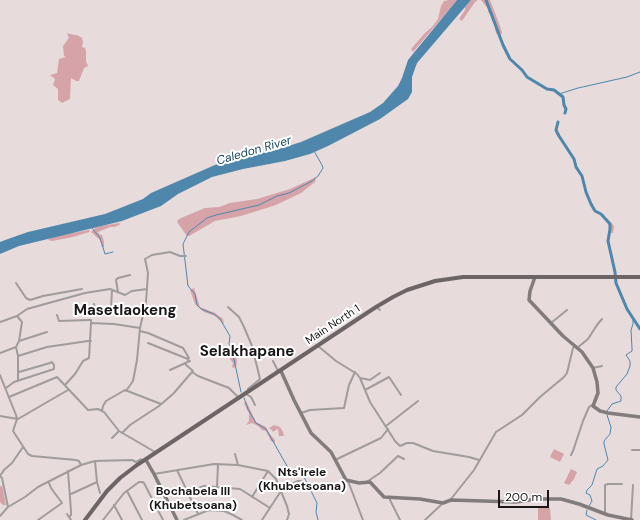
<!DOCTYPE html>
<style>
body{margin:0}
#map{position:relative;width:640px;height:520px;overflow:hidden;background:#e7dbdc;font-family:"DM Sans",sans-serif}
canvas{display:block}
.scale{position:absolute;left:498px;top:490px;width:51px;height:18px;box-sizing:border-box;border:2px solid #1a1617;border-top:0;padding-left:5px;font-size:12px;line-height:14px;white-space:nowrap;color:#1a1617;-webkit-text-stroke:3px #fff;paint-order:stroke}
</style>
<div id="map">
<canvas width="640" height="520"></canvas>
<div class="scale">200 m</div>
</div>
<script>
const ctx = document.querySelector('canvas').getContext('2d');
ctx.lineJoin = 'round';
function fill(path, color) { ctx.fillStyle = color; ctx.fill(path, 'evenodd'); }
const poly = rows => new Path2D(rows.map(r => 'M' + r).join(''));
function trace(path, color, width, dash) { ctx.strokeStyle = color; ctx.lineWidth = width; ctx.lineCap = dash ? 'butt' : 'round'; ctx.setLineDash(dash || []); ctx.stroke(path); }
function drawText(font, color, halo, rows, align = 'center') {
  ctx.font = font + ' "DM Sans",sans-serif'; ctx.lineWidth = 4; ctx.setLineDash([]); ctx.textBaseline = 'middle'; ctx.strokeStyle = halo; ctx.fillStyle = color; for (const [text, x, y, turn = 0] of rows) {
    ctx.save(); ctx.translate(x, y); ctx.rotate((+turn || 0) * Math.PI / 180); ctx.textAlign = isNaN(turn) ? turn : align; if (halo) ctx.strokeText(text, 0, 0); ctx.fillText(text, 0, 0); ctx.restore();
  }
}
fill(poly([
 [449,0,457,0,413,52,411,49,425,33,432,27,438,19,441,6,444,1],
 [471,0,478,0,475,2,462,21,459,19,465,10,465,7],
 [481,0,490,0,492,5,501,29,502,33,499,36,496,33,492,15,488,12,488,9],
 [67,33,74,35,77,35,82,38,83,42,82,47,85,48,86,51,86,61,88,66,84,68,79,81,76,81,71,78,70,99,62,103,58,100,58,89,53,85,55,79,50,75,57,73,59,59,66,57,64,56,63,46,69,38],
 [316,177,315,182,301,193,276,205,241,216,215,221,189,236,187,236,177,222,178,220,181,218,205,208,219,207,230,203,257,199,290,189],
 [603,214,614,226,613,233,611,233,607,220,602,216],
 [119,223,121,224,115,227,110,227,98,232,99,234,102,235,104,242,104,247,102,247,100,240,91,232,95,228,100,226],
 [89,230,90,230,89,232,73,237,52,241,48,240,50,238,61,235],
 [194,288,200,307,215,313,223,319,224,324,215,316,204,312,195,304,190,290],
 [232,349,234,349,237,361,236,366,234,368,232,367,233,363,230,359,230,351],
 [246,401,256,422,266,427,269,433,275,440,275,443,271,441,266,431,262,430,258,426,252,423,246,425,249,421,249,414,244,403],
 [274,425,280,427,283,432,284,436,279,436,278,429,276,430,273,432,272,430,269,428],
 [554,449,564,454,560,462,550,457],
 [571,469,577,472,574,479,569,485,564,483],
 [2,485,6,505,3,505,0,502,0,487],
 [538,508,550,508,551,520,538,520]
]), '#d6a3a9');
fill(poly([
 [457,0,471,0,417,63,412,77,412,92,408,99,380,119,328,146,310,154,285,161,243,169,212,177,178,194,161,206,122,221,19,246,0,254,0,242,8,239,28,232,105,214,143,199,151,193,224,161,273,151,301,142,370,112,383,103,398,86,402,78,408,60]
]), '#4f87ac');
trace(poly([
 [559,94,578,88,627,77,640,72],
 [92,228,100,238,105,254,113,252],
 [241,392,232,350,229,344,230,336,220,319,214,314,201,309,197,305,195,294,188,286,183,244,189,232,207,218,216,215,259,205,277,196,289,193,312,181,318,176,323,168,322,165,314,151],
 [244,398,248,409,256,423,266,429,287,466,294,471,300,472,304,477,317,503,316,512,318,520],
 [607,411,612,404,621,401,621,396,616,390,616,387,627,374,630,366,630,361,626,355,632,351,632,348,631,330,633,324,633,318],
 [589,506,592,501,590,495,586,493,587,490,592,485,597,469,603,466,608,460,604,444,604,441,610,434,611,427,607,415],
 [587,510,586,515,596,520]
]), '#4f87ac', 1);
trace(poly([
 [486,0,503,45,510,59,522,70,527,77,547,89,554,90,563,97,564,105,566,109,565,113],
 [558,122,556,130,559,136,574,159,576,167,582,176,586,192,591,204,595,211,601,214,610,224,610,229,608,241,615,272,616,283,627,309,640,329]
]), '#4f87ac', 3);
trace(poly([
 [16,283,26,298,30,300,43,296,82,289],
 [118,292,116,280,118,278,130,275],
 [94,304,96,313,111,308,112,290],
 [228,307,239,317,244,327,252,346,260,379,248,389,248,391],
 [376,307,380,310],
 [57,315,59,321,89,320,91,320,91,323,114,324,140,328],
 [17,316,22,322,19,341,16,347,18,356,18,380],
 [0,322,17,316,27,309,85,293,110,289,125,295,132,291,147,289],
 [551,323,567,310],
 [140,331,148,333,183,348,189,358,188,359],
 [19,341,47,332],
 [148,343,188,359,188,362],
 [318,346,336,361,357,374,360,378,370,402,395,441,400,446,407,443,413,443,433,451,469,457,479,460],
 [577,348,588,339,597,325,602,319],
 [0,353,16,347],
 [18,356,47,347,88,341,91,341],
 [273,361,278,371],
 [185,364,193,371],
 [593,368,602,366],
 [170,370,190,361],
 [0,375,16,415,17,419,13,431,28,454,32,456,76,460,79,461,81,465],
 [360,378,370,380,380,373],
 [65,385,75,374,83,361,89,358,91,323],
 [6,388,14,382,54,369,54,365,52,362,50,363,19,372],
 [365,390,389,377,401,395],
 [126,391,133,381,137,360,140,328,146,302,148,273,145,259,152,255,170,252,180,256,186,256],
 [246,394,251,397,255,405],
 [9,397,57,377,88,410,98,409,104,412,119,431,155,452],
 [102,411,103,406,106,401,125,390,161,404],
 [301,413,310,410,344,408,349,385,355,372],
 [0,416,18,419,68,390],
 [386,426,418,401],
 [122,433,130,425,159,406,173,394,192,372,198,376,229,388,238,397],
 [112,438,119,431],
 [632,450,640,450],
 [235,454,238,465],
 [571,455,573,451,583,421,589,407,592,405],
 [335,460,381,438,388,429],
 [95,461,97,482,100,493],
 [177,470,198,514],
 [68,471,71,511,71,515,69,517],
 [154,474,214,464,238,465,268,471,276,479,287,506,289,514,287,520],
 [0,476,4,470,12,463,23,447],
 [0,476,2,478,8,507],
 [348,481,363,520],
 [368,481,380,473,398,456,404,459],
 [217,487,218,464],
 [280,489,298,481,302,481],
 [127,491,142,520],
 [188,492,204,486,240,489,270,508],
 [71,494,97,482],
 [252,497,268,471],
 [390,498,390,500,400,520],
 [451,499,474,470,496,432,522,415,540,397,564,377,567,373,573,348,575,346],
 [114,505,122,520],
 [605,513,605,485,608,484,622,484],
 [67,514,71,520],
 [0,516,8,507,25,497,38,487,81,465,95,461,132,460,136,462,141,459],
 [38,520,62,503,51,488,49,483],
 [103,520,124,493,139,482,142,482,144,483,163,520],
 [184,520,209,510,224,511,231,514,242,520],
 [262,520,281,491],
 [425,520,443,503],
 [631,520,633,485]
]), '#a19c9c', 2);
trace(poly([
 [535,277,530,291,529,300,563,336,582,352,593,368,597,382,598,393,593,406,600,411,608,413,640,417],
 [281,371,294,400,311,433,331,452,346,480,359,483,370,482,384,497,420,499,443,503,451,500,516,502,536,499,561,499,579,504,608,515,632,520],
 [146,460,154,474,177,520]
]), '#837c7c', 3.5);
trace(poly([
 [85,520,107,491,120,478,137,465,376,307,393,297,407,290,435,281,463,277,640,277]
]), '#6d6565', 4);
drawText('11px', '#1a1617', '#fff', [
 ["Main North 1",333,325,-33]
]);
drawText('italic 12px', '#1b4863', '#fff', [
 ["Caledon River",254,151,-16]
]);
drawText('bold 12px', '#1a1617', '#fff', [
 ["Nts'irele",302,473],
 ["(Khubetsoana)",302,487],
 ["Bochabela III",193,492],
 ["(Khubetsoana)",193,506]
]);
drawText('bold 15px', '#1a1617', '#fff', [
 ["Masetlaokeng",125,311],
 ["Selakhapane",247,352]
]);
</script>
